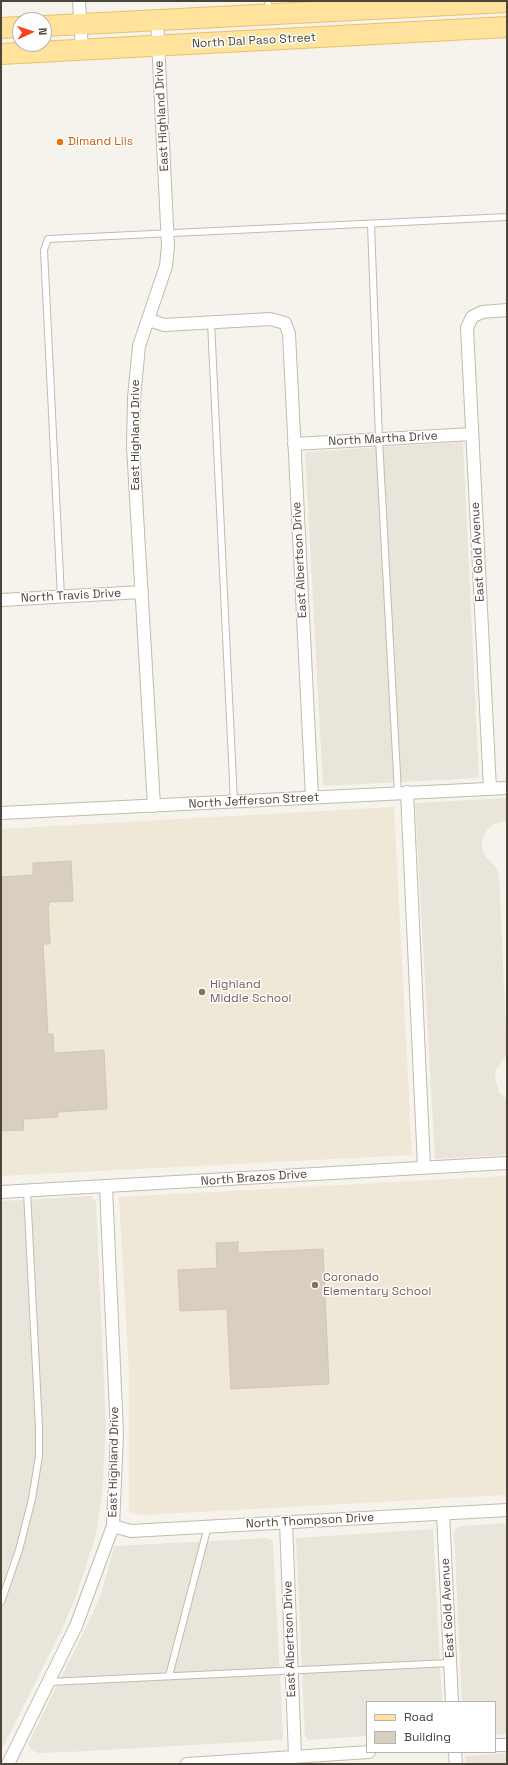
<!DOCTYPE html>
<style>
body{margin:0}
#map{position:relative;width:508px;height:1765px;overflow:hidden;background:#f6f3ec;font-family:"Space Grotesk",sans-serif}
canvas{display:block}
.frame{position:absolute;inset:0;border:2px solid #4b4439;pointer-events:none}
.legend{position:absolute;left:366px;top:1701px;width:130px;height:52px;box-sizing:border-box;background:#fff;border:1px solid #b7b4b0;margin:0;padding:5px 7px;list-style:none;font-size:12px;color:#4b4439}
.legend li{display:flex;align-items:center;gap:8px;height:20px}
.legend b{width:20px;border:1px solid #b7b4b0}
.north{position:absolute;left:12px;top:12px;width:40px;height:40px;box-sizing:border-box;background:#fff;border:1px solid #b7b4b0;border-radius:50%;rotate:87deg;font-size:11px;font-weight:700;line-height:16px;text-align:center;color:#4b4439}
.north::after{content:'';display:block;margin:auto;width:14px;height:18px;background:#fc3f1d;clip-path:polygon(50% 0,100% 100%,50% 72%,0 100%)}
</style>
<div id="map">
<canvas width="508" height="1765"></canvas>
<div class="frame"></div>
<ul class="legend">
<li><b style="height:5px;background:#ffe39c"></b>Road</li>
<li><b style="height:11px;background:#d8cfc1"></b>Building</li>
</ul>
<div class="north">N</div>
</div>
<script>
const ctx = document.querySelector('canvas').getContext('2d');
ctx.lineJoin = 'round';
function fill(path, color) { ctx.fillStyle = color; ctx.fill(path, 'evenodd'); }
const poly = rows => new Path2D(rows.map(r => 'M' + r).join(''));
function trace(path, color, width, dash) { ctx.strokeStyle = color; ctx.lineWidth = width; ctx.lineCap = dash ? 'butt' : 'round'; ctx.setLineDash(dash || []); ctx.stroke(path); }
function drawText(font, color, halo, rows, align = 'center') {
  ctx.font = font + ' "Space Grotesk",sans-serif'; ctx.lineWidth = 3; ctx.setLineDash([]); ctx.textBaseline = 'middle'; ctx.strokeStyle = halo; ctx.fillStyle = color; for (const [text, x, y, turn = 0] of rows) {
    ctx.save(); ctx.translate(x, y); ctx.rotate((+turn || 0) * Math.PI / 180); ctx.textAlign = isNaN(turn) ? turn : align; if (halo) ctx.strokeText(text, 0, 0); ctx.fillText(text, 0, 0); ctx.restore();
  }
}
fill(poly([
 [463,442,479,778,323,786,305,452],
 [507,798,507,821,494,824,487,830,482,841,482,848,485,856,497,869,499,875,507,1054,496,1070,495,1077,499,1093,507,1099,507,1155,435,1159,415,803],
 [91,1196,96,1202,106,1427,102,1497,96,1535,77,1593,64,1625,4,1745,1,1746,1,1201],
 [507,1523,507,1734,495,1735,495,1702,462,1702,454,1532,456,1529,461,1526],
 [433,1529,442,1702,367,1702,367,1736,308,1740,305,1736,296,1538],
 [267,1538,272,1540,273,1544,283,1736,282,1740,69,1752,38,1753,31,1750,28,1744,93,1613,101,1594,114,1547,116,1546],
 [507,1753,507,1764,466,1764,465,1756]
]), '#eae5da');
fill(poly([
 [394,807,412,1155,1,1176,1,829],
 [507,1176,507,1495,143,1515,129,1512,129,1374,119,1197]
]), '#efe8d6');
const building = poly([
 [71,861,73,901,49,902,49,906,48,906,50,944,43,944,48,1034,53,1034,54,1053,104,1050,107,1109,58,1112,58,1117,23,1119,24,1130,1,1131,1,877,33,875,33,863,71,861],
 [238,1242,238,1253,323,1249,329,1384,231,1389,227,1309,180,1311,178,1270,217,1268,216,1243,238,1242]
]);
fill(building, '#d8cfc1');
trace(building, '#d3c7b4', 1);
const service = poly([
 [268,1,269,13],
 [371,224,379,439,398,793],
 [211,322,234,802],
 [61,597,44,250,48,239,507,217],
 [1,1602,19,1550,32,1499,39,1456,39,1428,27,1191],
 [169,1676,208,1526],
 [49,1682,450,1663]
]);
const minor = poly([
 [79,1,82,50],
 [149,320,164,325,270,319,285,323,289,334,312,797],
 [294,444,472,434],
 [1,600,142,592],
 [490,789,467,328,472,317,482,312,507,310],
 [407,792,424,1167],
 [154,806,133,446,134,398,139,346,166,266,168,246,157,20],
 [1,813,507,788],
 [1,1192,507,1163],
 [443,1513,452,1702],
 [286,1522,295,1756],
 [113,1526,131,1531,507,1510],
 [495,1745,507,1745],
 [455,1752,456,1764],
 [8,1764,76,1626,113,1526,117,1434,106,1187],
 [187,1764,369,1752]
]);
const primary = poly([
 [44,26,507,2],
 [1,28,20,27],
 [1,54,507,27]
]);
trace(service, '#c2bbae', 8);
trace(minor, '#c2bbae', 14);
trace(primary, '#e6c16a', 22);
trace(service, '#fff', 6);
trace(minor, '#fff', 12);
trace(primary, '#ffe39c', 20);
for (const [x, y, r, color] of [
 [60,142,4,"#e8710a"],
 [202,992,4,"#8d6e63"],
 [315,1285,4,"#8d6e63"]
]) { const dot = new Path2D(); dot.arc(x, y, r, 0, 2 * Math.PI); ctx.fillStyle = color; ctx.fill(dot); trace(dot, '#fff', 1.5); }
drawText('12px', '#4b4439', '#fff', [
 ["North Dal Paso Street",254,41,-3],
 ["East Highland Drive",162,116,-93],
 ["East Highland Drive",136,435,-90],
 ["North Martha Drive",383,439,-3],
 ["East Gold Avenue",478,552,-93],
 ["East Albertson Drive",300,560,-93],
 ["North Travis Drive",71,596,-3],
 ["North Jefferson Street",254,801,-3],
 ["North Brazos Drive",254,1178,-4],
 ["East Highland Drive",114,1462,-89],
 ["North Thompson Drive",310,1521,-3],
 ["East Gold Avenue",448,1608,-93],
 ["East Albertson Drive",290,1639,-92]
]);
drawText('12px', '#c56008', '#fff', [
 ["Dimand Lils",68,142]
], 'left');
drawText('12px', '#785e54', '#fff', [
 ["Highland",210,985],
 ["Middle School",210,999],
 ["Coronado",323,1278],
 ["Elementary School",323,1292]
], 'left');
</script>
